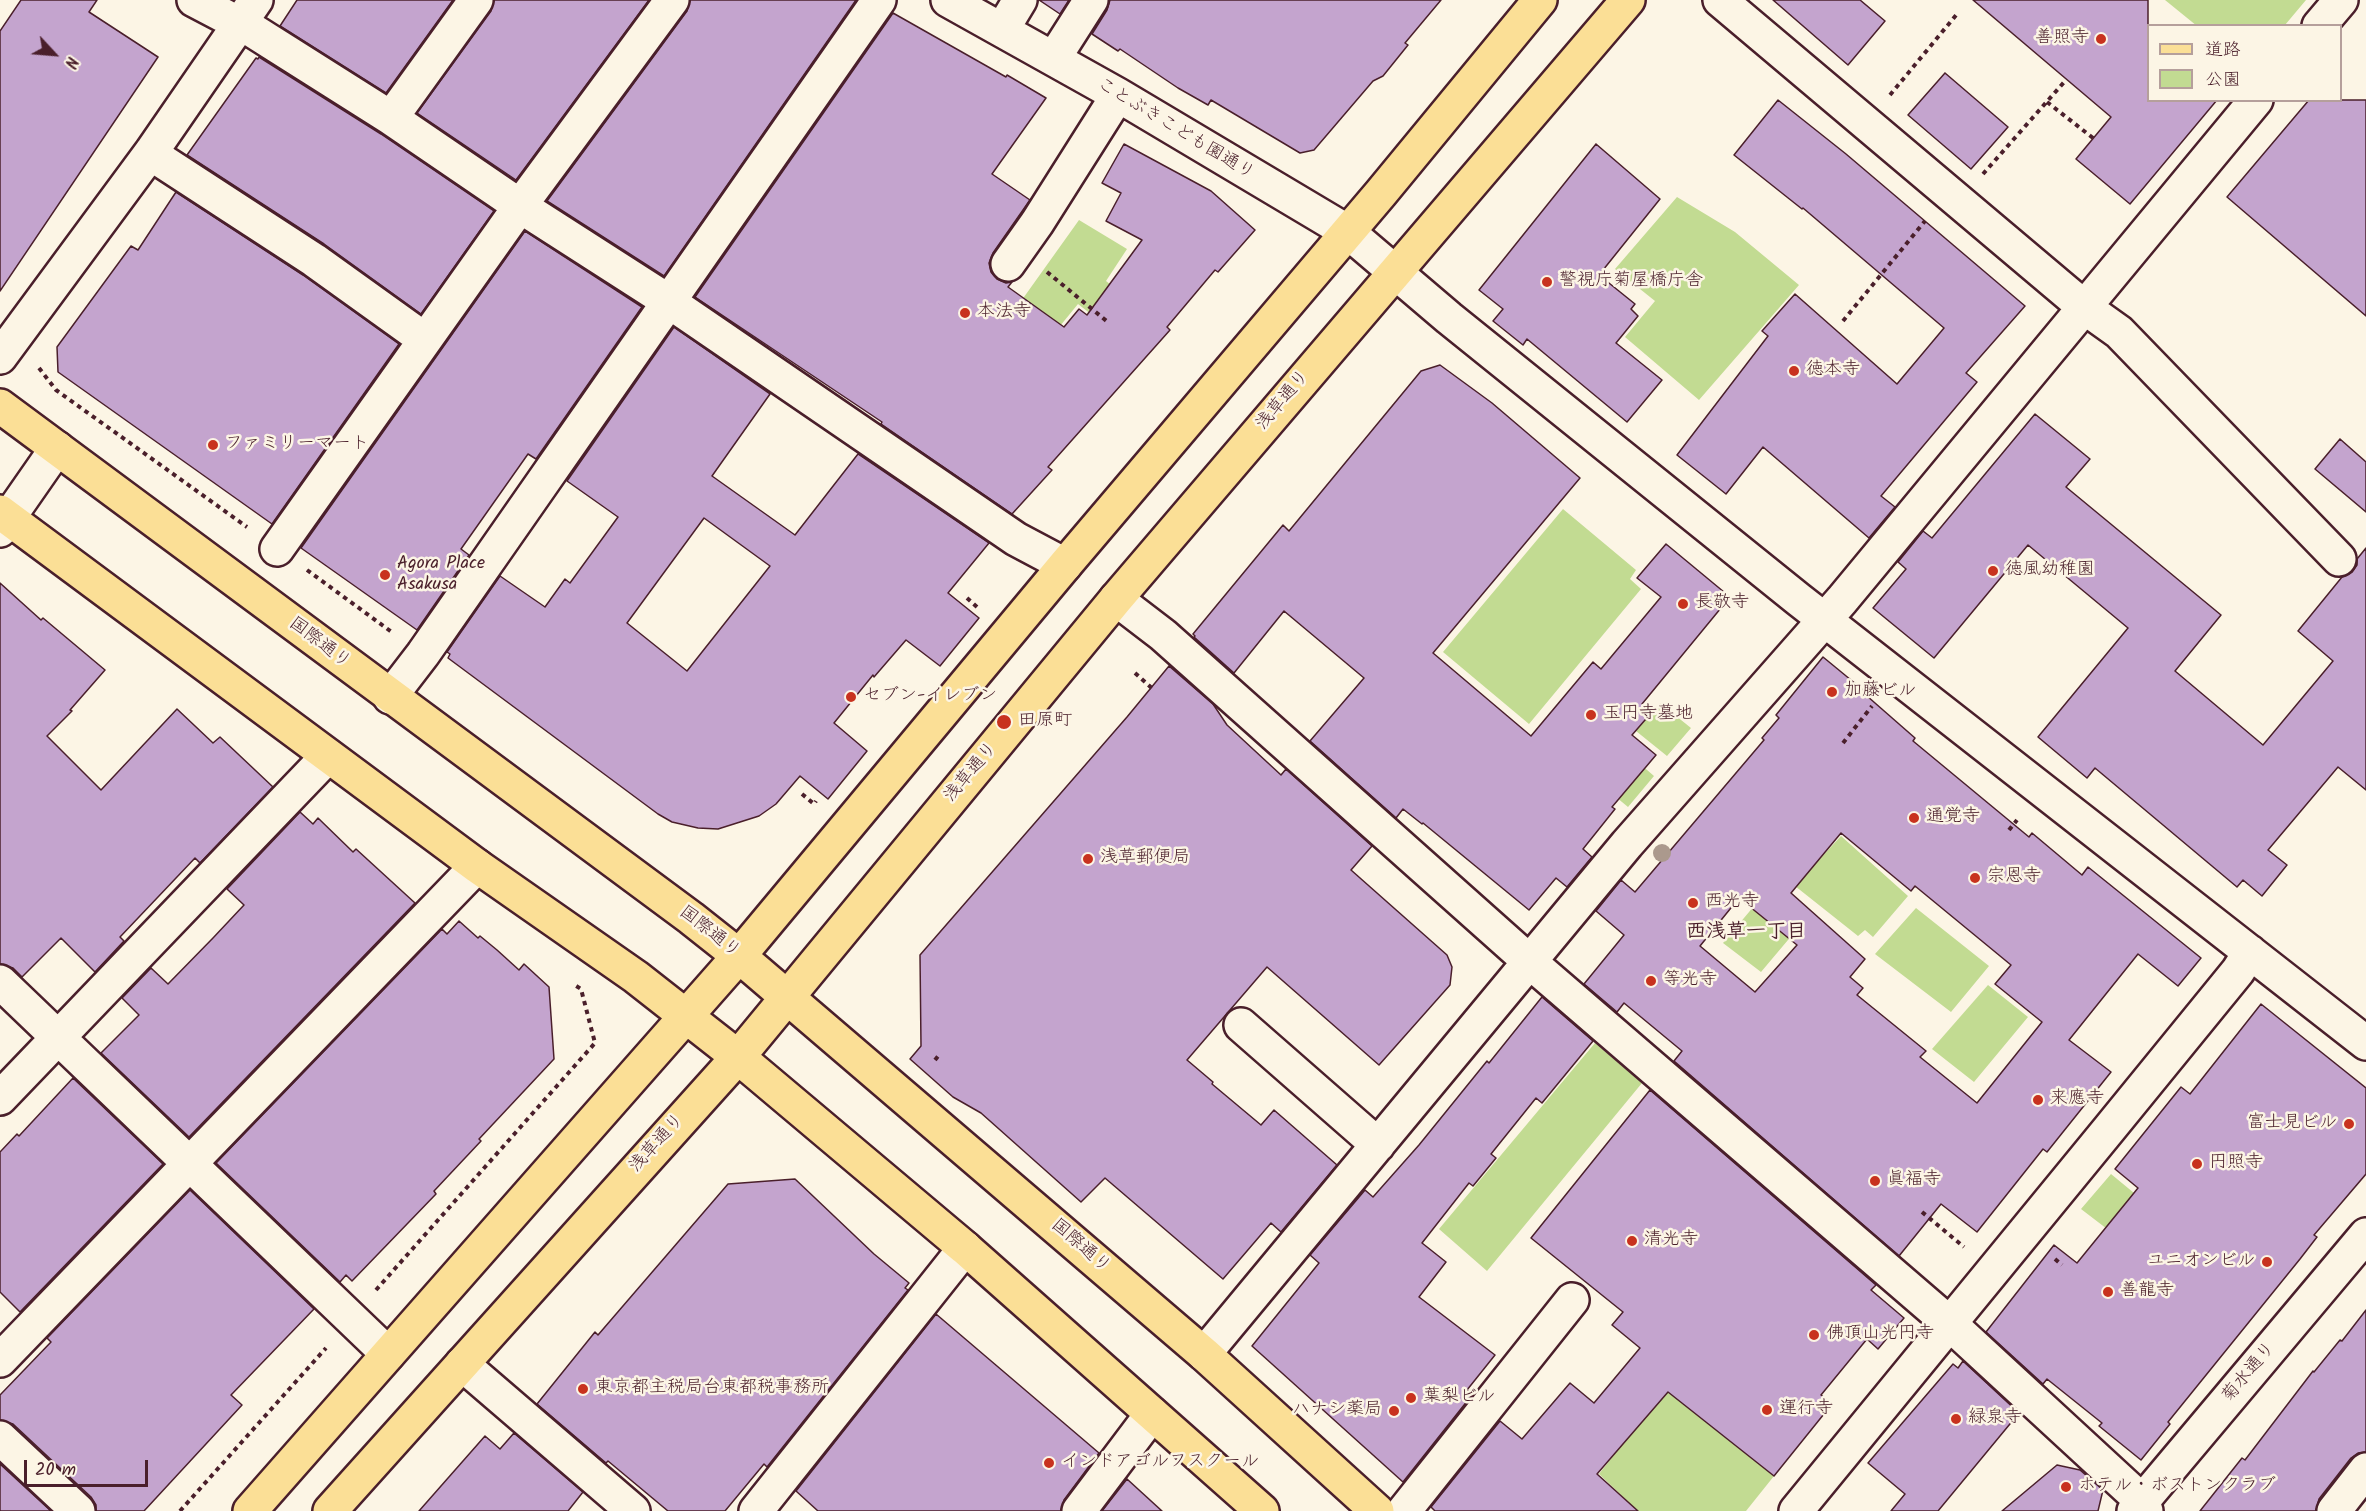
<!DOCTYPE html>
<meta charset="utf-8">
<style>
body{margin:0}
#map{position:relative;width:2366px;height:1511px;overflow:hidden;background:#fcf5e5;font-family:Kalam,"Klee One",sans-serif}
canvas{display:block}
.legend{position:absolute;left:2147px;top:24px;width:195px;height:78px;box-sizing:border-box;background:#fcf5e5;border:2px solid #b59f9b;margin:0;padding:8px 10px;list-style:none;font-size:18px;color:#4a1f2b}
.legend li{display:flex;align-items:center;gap:12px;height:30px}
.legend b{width:30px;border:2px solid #b59f9b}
.north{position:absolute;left:24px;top:24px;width:60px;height:60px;-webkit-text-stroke:4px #fcf5e5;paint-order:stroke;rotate:116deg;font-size:16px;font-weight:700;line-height:24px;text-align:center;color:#4a1f2b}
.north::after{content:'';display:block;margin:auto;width:21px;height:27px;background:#4a1f2b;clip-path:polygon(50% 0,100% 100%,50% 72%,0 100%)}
.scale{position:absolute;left:24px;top:1460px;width:124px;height:27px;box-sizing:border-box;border:3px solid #4a1f2b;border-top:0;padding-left:8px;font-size:18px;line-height:21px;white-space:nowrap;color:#4a1f2b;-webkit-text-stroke:4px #fcf5e5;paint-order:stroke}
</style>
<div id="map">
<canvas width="2366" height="1511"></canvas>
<ul class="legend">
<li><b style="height:8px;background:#fbdf96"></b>道路</li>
<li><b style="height:16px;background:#c2db92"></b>公園</li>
</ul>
<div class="north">N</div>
<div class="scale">20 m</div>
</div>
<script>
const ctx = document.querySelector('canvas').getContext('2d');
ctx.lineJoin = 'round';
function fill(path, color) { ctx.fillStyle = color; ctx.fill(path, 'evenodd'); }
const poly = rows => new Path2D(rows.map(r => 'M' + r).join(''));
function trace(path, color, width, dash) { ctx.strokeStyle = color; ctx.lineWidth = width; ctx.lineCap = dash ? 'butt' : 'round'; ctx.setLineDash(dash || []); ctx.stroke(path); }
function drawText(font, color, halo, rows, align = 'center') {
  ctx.font = font + ' Kalam,"Klee One",sans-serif'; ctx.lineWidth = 5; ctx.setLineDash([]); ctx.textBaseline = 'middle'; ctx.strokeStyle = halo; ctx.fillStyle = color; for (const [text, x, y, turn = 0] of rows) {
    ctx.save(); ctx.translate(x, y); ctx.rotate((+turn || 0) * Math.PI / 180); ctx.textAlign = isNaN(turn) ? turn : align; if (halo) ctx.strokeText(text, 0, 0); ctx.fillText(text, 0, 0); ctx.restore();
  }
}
fill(poly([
 [2165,0,2306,0,2285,25,2197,26],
 [1677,197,1735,232,1799,285,1699,400,1625,337,1655,301,1615,269],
 [1079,220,1127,249,1106,281,1132,301,1110,329,1078,304,993,408,974,367],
 [1563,509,1636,570,1630,579,1641,589,1529,724,1443,652],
 [1660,703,1691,728,1667,756,1636,731],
 [1624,750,1654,776,1628,807,1598,782],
 [1841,836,1908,896,1873,937,1865,930,1858,936,1795,886],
 [1775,881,1804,921,1761,972,1723,943],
 [1916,908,1989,966,1951,1012,1875,954],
 [1988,985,2028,1017,1974,1082,1932,1049],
 [1595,1043,1642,1083,1487,1271,1439,1229],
 [2111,1174,2214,1259,2188,1291,2081,1209],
 [1705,1339,1707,1423,1774,1476,1746,1511,1638,1511,1599,1474]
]), '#c2db92');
const building = poly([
 [21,0,97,0,89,12,158,57,0,291,0,31,21,0],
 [297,0,453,0,386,93,280,26,297,0],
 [494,0,649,0,516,180,417,113,491,11,494,0],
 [690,0,856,0,664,276,547,201,687,11,690,0],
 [1039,0,1069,0,1060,14,1039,0],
 [1110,0,1441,0,1405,43,1408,45,1383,76,1373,81,1314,150,1300,153,1211,100,1208,105,1178,88,1120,49,1118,51,1092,34,1107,10,1110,0],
 [1773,0,1860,0,1885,21,1848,65,1773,0],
 [1973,0,2148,0,2148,100,2217,100,2130,204,2076,159,2111,117,1973,0],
 [893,13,1006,77,1007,75,1046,98,992,174,1030,200,993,253,989,263,991,272,997,279,1006,283,1012,282,1008,287,1064,327,1079,309,1087,315,1142,240,1106,221,1121,193,1102,183,1124,144,1211,191,1255,230,1218,272,1215,270,1167,327,1170,330,1048,467,1052,470,1012,514,881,424,882,422,695,297,893,13],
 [259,57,381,134,494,211,421,314,324,244,187,155,256,58,258,59,259,57],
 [1945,73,2008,127,1971,169,1908,115,1945,73],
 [1778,100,1846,154,2025,306,1966,373,1977,382,1881,496,1895,507,1869,538,1763,447,1726,494,1677,455,1768,336,1762,331,1795,294,1897,384,1944,328,1803,208,1802,209,1734,155,1778,100],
 [2309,100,2366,100,2366,316,2227,197,2309,100],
 [1596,144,1660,199,1599,275,1635,304,1631,309,1638,316,1616,343,1662,380,1627,422,1527,339,1523,345,1493,321,1503,309,1479,290,1596,144],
 [176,192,303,275,399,344,272,524,58,372,57,347,131,246,138,250,176,192],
 [525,231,642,307,536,459,528,454,461,549,469,555,417,630,301,548,525,231],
 [674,327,770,394,712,476,795,535,858,454,989,543,948,593,979,618,940,666,906,640,874,677,873,675,834,723,867,751,828,799,800,776,776,804,759,816,718,829,698,828,672,822,658,814,448,658,450,654,447,652,500,576,545,607,565,579,570,583,618,517,567,481,674,327],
 [704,518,770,566,687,671,627,623,704,518],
 [1440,365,1492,403,1580,478,1433,653,1531,736,1593,662,1601,669,1661,597,1637,578,1666,544,1730,597,1642,704,1652,712,1632,735,1656,755,1612,807,1615,809,1583,849,1592,857,1567,887,1556,878,1529,910,1423,823,1422,824,1403,809,1396,818,1310,741,1364,678,1284,611,1234,673,1194,637,1195,636,1193,634,1283,525,1289,531,1421,371,1440,365],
 [2035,414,2090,459,2066,487,2221,615,2175,671,2263,745,2333,661,2298,631,2342,577,2352,572,2357,565,2357,559,2366,548,2366,790,2338,767,2268,850,2287,865,2262,896,2243,880,2237,887,2095,768,2087,778,2038,737,2128,628,2028,545,1934,658,1873,608,1906,569,1898,562,1923,531,1932,538,2035,414],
 [2340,439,2366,462,2366,512,2315,469,2340,439],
 [0,583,41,620,43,618,105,670,70,710,72,711,47,736,101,790,177,709,213,743,220,737,273,787,200,863,195,858,120,937,124,941,95,972,61,938,22,977,13,968,0,964,0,583],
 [1823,657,1868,694,1867,696,1915,738,1913,741,2029,837,2032,833,2082,875,2088,867,2201,958,2178,986,2138,954,2069,1040,2111,1072,2047,1152,2043,1149,1977,1232,1941,1204,1899,1256,1674,1061,1682,1051,1624,1003,1617,1012,1584,984,1624,935,1596,911,1621,880,1635,892,1764,740,1762,738,1779,718,1776,715,1823,657],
 [1841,833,1911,891,1915,886,2011,965,1995,984,2042,1022,1977,1103,1920,1057,1926,1051,1857,995,1863,988,1850,977,1865,959,1791,893,1841,833],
 [1739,898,1797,945,1755,992,1700,946,1739,898],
 [1169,666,1213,704,1227,725,1281,775,1286,769,1372,846,1351,870,1447,955,1452,967,1450,985,1379,1065,1267,967,1187,1060,1213,1082,1212,1084,1261,1125,1274,1110,1337,1165,1281,1232,1271,1223,1223,1279,1105,1178,1081,1202,981,1113,953,1097,910,1059,921,1046,920,955,1127,717,1169,666],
 [300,812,313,824,318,818,353,852,356,849,415,903,189,1137,101,1053,139,1015,122,998,151,968,168,984,213,938,244,905,227,889,300,812],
 [459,921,478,938,480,936,497,950,519,970,524,964,549,987,554,1059,479,1139,481,1141,434,1191,436,1194,352,1281,346,1275,340,1282,216,1163,442,929,447,934,459,921],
 [1542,997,1593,1041,1542,1103,1536,1098,1491,1154,1496,1158,1473,1186,1469,1183,1422,1243,1446,1262,1419,1297,1495,1355,1467,1390,1472,1395,1403,1482,1252,1346,1319,1263,1310,1255,1365,1190,1373,1197,1419,1145,1487,1061,1489,1063,1542,997],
 [2261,1004,2366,1088,2366,1174,2314,1235,2317,1237,2300,1259,2168,1422,2170,1424,2141,1460,2099,1426,2102,1423,2047,1379,2043,1384,1986,1332,2054,1245,2077,1263,2138,1188,2115,1169,2181,1087,2190,1094,2261,1004],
 [73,1078,163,1164,20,1312,0,1292,0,1152,17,1134,19,1136,73,1078],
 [1650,1090,1876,1285,1871,1290,1904,1318,1878,1349,1867,1339,1821,1395,1832,1404,1774,1476,1668,1392,1597,1474,1638,1511,1435,1511,1431,1507,1500,1421,1522,1439,1570,1383,1594,1403,1640,1348,1612,1325,1623,1312,1531,1238,1650,1090],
 [795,1179,874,1254,909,1283,905,1288,908,1290,767,1467,764,1464,725,1511,668,1511,608,1461,606,1463,537,1404,595,1332,598,1335,728,1184,795,1179],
 [190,1190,314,1309,231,1395,242,1405,144,1511,96,1511,96,1505,91,1497,13,1424,0,1420,0,1395,51,1342,47,1338,190,1190],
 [2366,1310,2366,1452,2358,1453,2351,1458,2319,1499,2316,1511,2200,1511,2242,1458,2245,1460,2313,1371,2314,1372,2340,1340,2342,1341,2366,1310],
 [936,1314,1099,1453,1064,1500,1061,1511,818,1511,796,1491,936,1314],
 [1963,1361,2019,1413,1938,1511,1891,1511,1905,1494,1868,1463,1953,1364,1958,1368,1963,1361],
 [514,1433,583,1492,568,1511,419,1511,485,1436,500,1449,514,1433],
 [0,1464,51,1511,0,1511,0,1464],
 [2057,1465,2080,1470,2103,1490,2098,1511,2002,1511,2057,1465],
 [1127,1479,1162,1511,1102,1511,1127,1479]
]);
fill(building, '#c4a4ce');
trace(building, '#4a1f2b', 1.5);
const minor = poly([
 [194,0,255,32,391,118,520,206,668,301,1016,539,1065,565],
 [948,0,1118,95,1348,232,1449,318,1798,599,2366,1043],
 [1720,0,2084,307,2119,332,2339,559],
 [2319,26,2341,0],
 [1002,30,1020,0],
 [1054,58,1091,0],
 [391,118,476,0],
 [152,151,162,161,314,260,424,339],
 [1008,264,1037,223,1118,95],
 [0,357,152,151,256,0],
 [0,530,57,448],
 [277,549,520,206,672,0],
 [1116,599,1163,635,1530,962,1949,1323,2142,1501,2146,1511],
 [390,697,423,654,879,0],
 [0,982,388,1354],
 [1241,1025,1378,1145],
 [0,1098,328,756],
 [1204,1354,1627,844,1842,600,2256,100],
 [0,1360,477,866],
 [462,1364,633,1511],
 [0,1438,78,1511],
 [756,1511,965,1248],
 [1079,1511,1152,1414],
 [1404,1511,1572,1300],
 [1796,1511,2110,1128,2238,971,2250,952],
 [2134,1511,2366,1235],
 [2334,1511,2366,1470]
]);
const major = poly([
 [0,406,691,918,739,956,1204,1354,1377,1511],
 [0,512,477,866,636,977,738,1057,965,1248,1262,1511],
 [250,1511,739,956,1065,565,1381,193,1540,0],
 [330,1511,738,1057,1116,599,1628,0]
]);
trace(minor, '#4a1f2b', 38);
trace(major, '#4a1f2b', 38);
trace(poly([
 [1890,95,1957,14],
 [2047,102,2093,138],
 [1983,174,2066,80],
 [1047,272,1109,323],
 [1843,321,1925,221],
 [39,368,56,390,247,527],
 [307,570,393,633],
 [967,598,978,608],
 [1135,673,1155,691],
 [1843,743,1872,706],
 [802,794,814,804,816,801],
 [2009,830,2017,820],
 [935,1060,939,1055],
 [1922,1212,1964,1247],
 [2055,1259,2062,1265],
 [376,1290,595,1043,581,989,573,984],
 [180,1511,326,1348]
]), '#4a1f2b', 4, [4.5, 4.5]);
trace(minor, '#fcf5e5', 33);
trace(major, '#fbdf96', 33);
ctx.fillStyle = '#ab998d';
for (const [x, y] of [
 [1662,853]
]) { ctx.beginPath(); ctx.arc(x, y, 9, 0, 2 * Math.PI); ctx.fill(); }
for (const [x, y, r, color] of [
 [2101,39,6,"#c8321e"],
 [1547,282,6,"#c8321e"],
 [965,313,6,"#c8321e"],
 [1794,371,6,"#c8321e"],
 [213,445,6,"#c8321e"],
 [1993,571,6,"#c8321e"],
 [385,575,6,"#c8321e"],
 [1683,604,6,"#c8321e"],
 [1832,692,6,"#c8321e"],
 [851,697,6,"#c8321e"],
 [1591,715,6,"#c8321e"],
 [1004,722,8,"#c8321e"],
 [1914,818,6,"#c8321e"],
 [1088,859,6,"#c8321e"],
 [1975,878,6,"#c8321e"],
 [1693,903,6,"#c8321e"],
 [1651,981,6,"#c8321e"],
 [2038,1100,6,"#c8321e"],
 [2349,1124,6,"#c8321e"],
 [2197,1164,6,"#c8321e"],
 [1875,1181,6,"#c8321e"],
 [1632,1241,6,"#c8321e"],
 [2267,1262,6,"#c8321e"],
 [2108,1292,6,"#c8321e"],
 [1814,1335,6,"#c8321e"],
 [583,1389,6,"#c8321e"],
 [1411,1398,6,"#c8321e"],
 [1767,1410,6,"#c8321e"],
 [1394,1411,6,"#c8321e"],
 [1956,1419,6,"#c8321e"],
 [1049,1463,6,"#c8321e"],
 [2066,1487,6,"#c8321e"]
]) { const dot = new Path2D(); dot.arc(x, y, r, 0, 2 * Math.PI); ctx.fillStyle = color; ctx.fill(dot); trace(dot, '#fcf5e5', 2); }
drawText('18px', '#4a1f2b', '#fcf5e5', [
 ["善照寺",2089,39,"right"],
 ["警視庁菊屋橋庁舎",1559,282],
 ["本法寺",977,313],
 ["徳本寺",1806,371],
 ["ファミリーマート",225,445],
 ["Agora Place",397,565],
 ["Asakusa",397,586],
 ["徳風幼稚園",2005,571],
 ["長敬寺",1695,604],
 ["加藤ビル",1844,692],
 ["セブン-イレブン",863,697],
 ["玉円寺墓地",1603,715],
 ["田原町",1018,722],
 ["通覚寺",1926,818],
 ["浅草郵便局",1100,859],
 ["宗恩寺",1987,878],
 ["西光寺",1705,903],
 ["等光寺",1663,981],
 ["来應寺",2050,1100],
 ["富士見ビル",2337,1124,"right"],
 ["円照寺",2209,1164],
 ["眞福寺",1887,1181],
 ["清光寺",1644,1241],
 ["ユニオンビル",2255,1262,"right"],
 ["善龍寺",2120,1292],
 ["佛頂山光円寺",1826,1335],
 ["東京都主税局台東都税事務所",595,1389],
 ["葉梨ビル",1423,1398],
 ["運行寺",1779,1410],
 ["ハナシ薬局",1382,1411,"right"],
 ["緑泉寺",1968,1419],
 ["インドアゴルフスクール",1061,1463],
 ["ホテル・ボストンクラブ",2078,1487]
], 'left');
drawText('18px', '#4a1f2b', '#fcf5e5', [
 ["ことぶきこども園通り",1175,130,31],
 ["浅草通り",1284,401,-50],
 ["国際通り",319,644,37],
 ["浅草通り",972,773,-50],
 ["国際通り",709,933,38],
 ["浅草通り",658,1144,-48],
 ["国際通り",1080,1247,41],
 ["菊水通り",2250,1373,-50]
]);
drawText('bold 20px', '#4a1f2b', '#fcf5e5', [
 ["西浅草一丁目",1746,934]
]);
</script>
